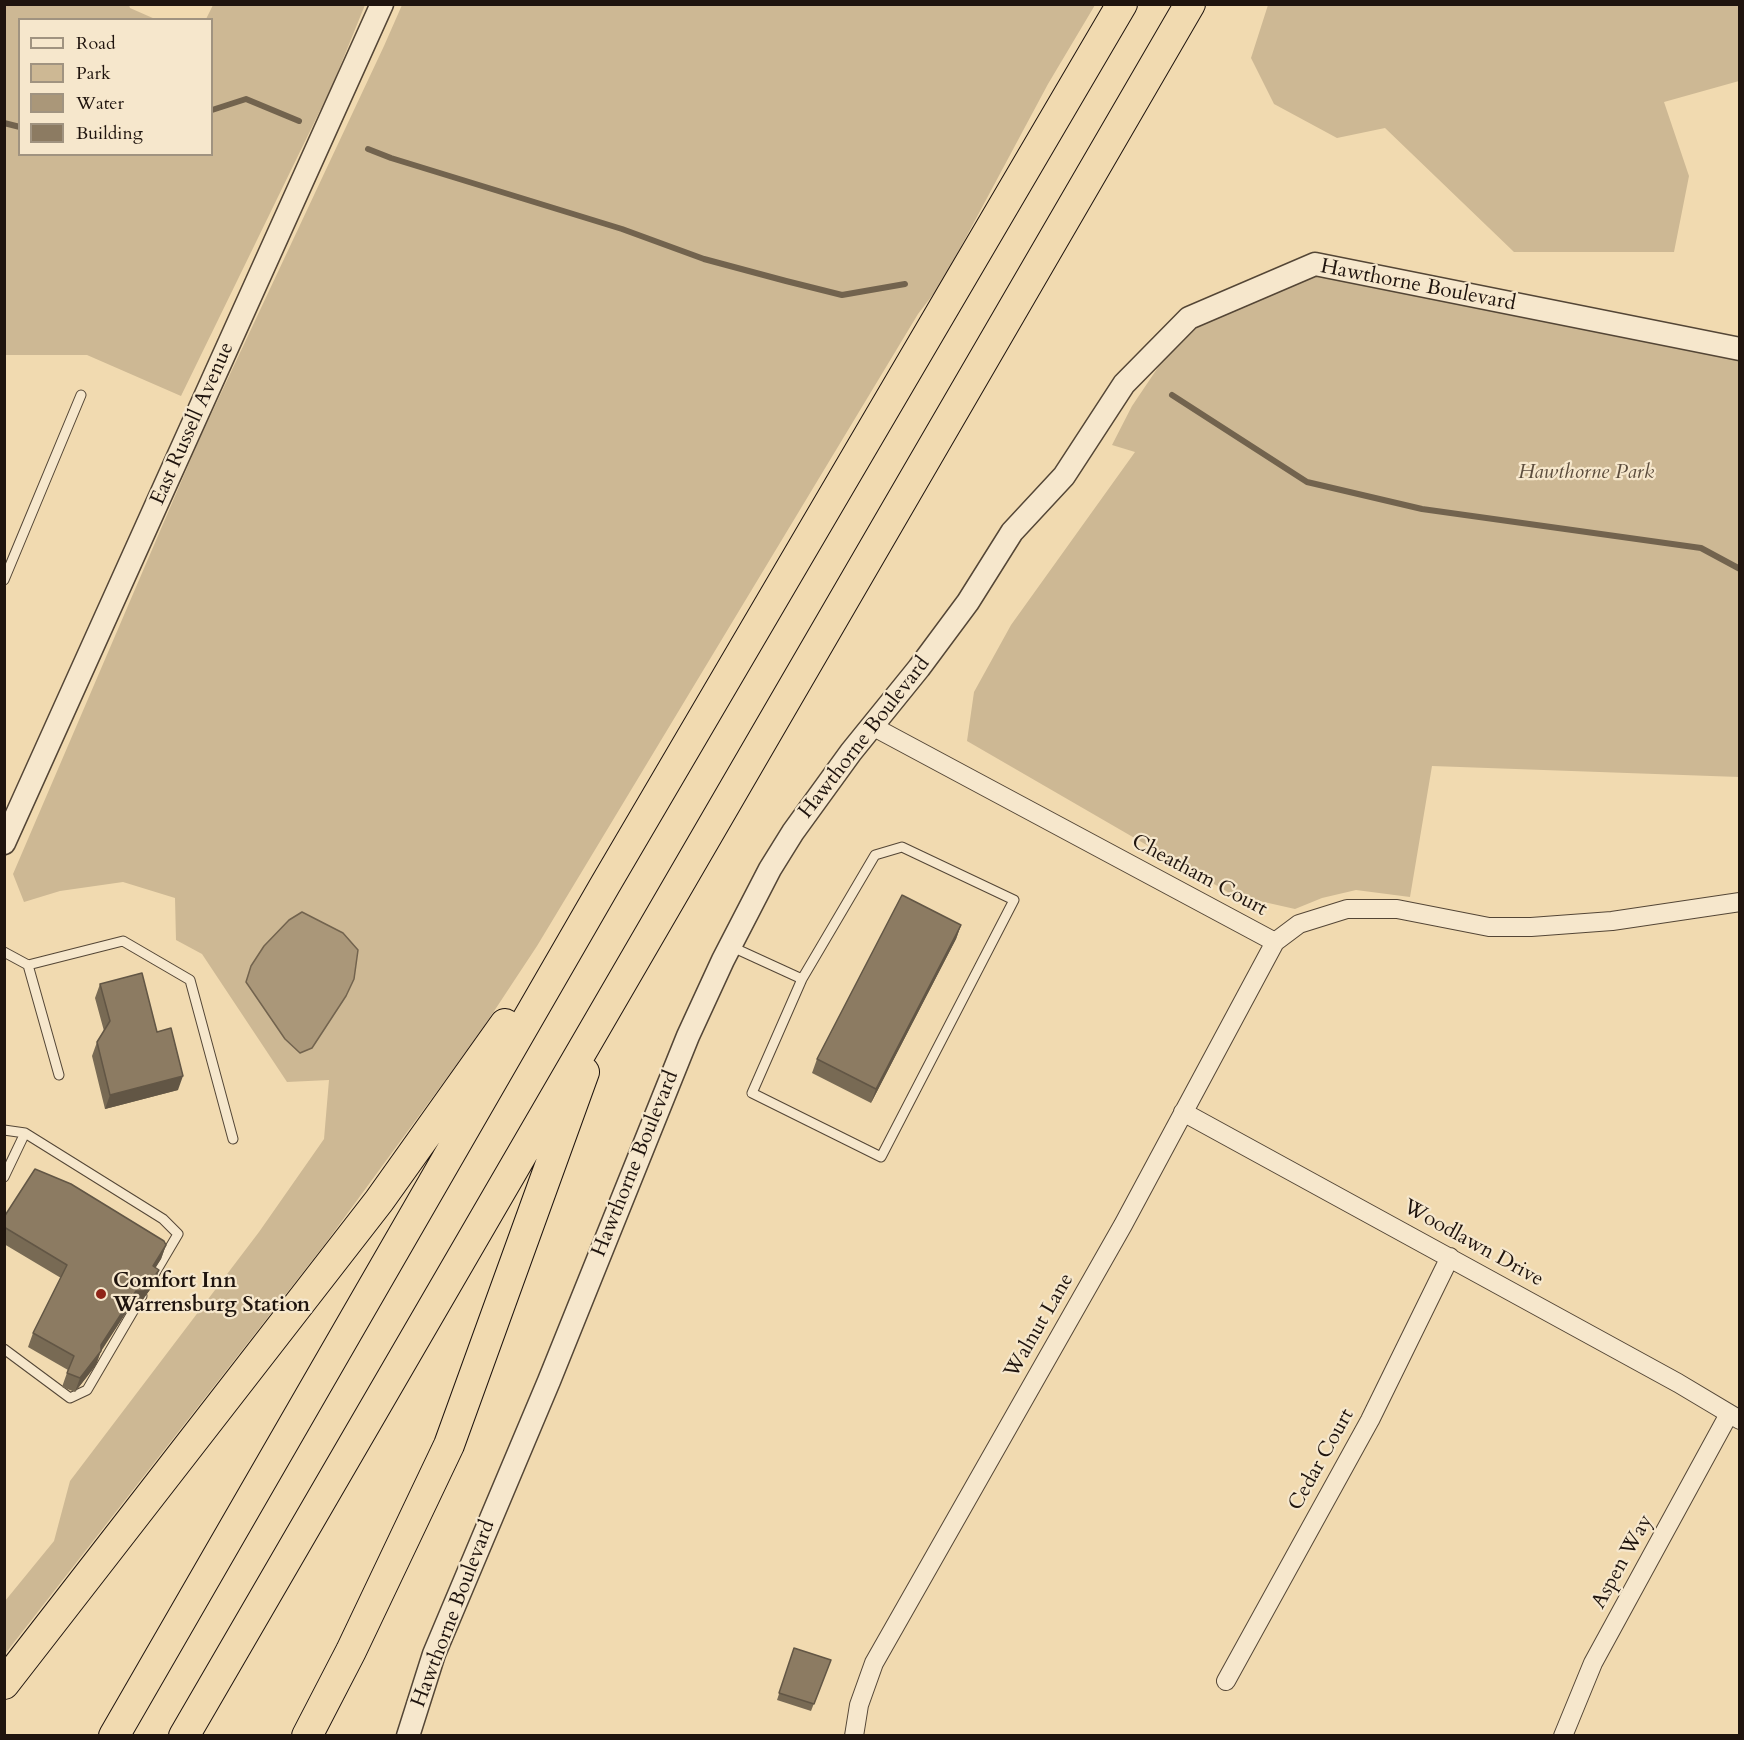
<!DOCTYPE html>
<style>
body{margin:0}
#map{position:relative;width:1744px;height:1740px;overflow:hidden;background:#f1dab0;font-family:Cardo,serif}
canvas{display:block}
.frame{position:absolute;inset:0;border:6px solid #1f140e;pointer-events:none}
.legend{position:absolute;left:18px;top:18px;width:195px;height:138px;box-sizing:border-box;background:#f6e7cc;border:2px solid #a09380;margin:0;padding:8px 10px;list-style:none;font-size:18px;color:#1f140e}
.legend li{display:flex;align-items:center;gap:12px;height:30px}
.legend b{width:30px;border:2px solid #a09380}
</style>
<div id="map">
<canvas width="1744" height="1740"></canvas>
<div class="frame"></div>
<ul class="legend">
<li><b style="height:8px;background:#f6e7cc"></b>Road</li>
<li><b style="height:16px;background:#cdb894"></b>Park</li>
<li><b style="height:16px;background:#aa9779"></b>Water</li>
<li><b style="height:16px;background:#8c7b62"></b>Building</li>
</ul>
</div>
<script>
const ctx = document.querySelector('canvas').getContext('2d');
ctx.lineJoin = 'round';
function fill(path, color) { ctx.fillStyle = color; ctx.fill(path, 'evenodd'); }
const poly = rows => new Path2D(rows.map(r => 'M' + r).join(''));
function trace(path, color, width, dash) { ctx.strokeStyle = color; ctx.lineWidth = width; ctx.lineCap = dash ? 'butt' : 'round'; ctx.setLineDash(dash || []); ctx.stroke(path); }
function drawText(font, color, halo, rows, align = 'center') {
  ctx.font = font + ' Cardo,serif'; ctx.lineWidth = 4.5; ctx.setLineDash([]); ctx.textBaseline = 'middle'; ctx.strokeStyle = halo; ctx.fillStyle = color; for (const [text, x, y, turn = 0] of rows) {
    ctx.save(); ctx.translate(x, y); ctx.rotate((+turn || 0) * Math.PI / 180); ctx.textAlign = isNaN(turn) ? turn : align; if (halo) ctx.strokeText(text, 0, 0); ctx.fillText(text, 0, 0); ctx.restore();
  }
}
fill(poly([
 [5,4,129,5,130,8,155,19,20,20,20,154,212,154,212,20,206,19,213,5,365,5,332,86,181,396,87,355,6,355,5,357],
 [402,5,1095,5,1048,84,941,284,918,314,537,946,479,1034,325,1244,5,1654,5,1601,54,1541,70,1481,259,1232,324,1139,329,1080,287,1082,202,954,176,940,175,898,123,882,60,891,24,902,13,874,199,440,384,46],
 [354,979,346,996,312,1048,300,1053,286,1039,246,982],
 [1268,5,1739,5,1739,81,1664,102,1689,176,1674,252,1514,252,1385,128,1337,138,1274,104,1251,58],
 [1343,272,1739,350,1739,777,1432,766,1410,897,1356,890,1322,898,1295,909,1233,895,967,741,974,692,1011,625,1135,452,1112,445,1132,406,1163,360,1190,329,1303,276]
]), '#cdb894');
const water = poly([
 [302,912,343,933,358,950,354,979,346,996,312,1048,300,1053,285,1039,246,982,251,966,264,946,289,920,302,912]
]);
fill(water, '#aa9779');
trace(water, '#72634e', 1.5);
trace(poly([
 [212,110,246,99,299,121],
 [4,123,20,127],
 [368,149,391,158,622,229,704,259,786,281,842,295,905,284],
 [1172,395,1307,482,1422,509,1701,548,1740,569]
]), '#72634e', 6);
const service = poly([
 [4,580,81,395],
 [730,946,802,979,752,1093,881,1157,1014,900,902,847,875,855,802,979],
 [4,952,28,965,123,941,190,980,233,1139],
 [28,965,59,1075],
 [4,1130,25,1133,163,1219,178,1234,152,1278],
 [4,1177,25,1133],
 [4,1349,70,1398,87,1390,142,1296]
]);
const minor = poly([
 [872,726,1275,942,1299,924,1347,909,1397,909,1489,927,1531,927,1612,921,1740,902],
 [1183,1112,1678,1383,1740,1420],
 [1226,1681,1370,1420,1450,1257],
 [854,1736,859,1705,874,1663,1123,1225,1275,942],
 [1563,1736,1593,1663,1729,1414]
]);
const tertiary = poly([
 [4,843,382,4],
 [408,1736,434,1654,549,1381,688,1036,723,960,770,869,793,832,851,752,919,668,968,602,1012,532,1064,476,1124,384,1189,318,1315,264,1740,349]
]);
const trunk = poly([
 [4,1684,379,1201,505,1024],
 [114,1736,605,885,1122,4],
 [184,1736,1190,4],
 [307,1736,351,1651,449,1445,584,1072]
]);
trace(service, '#544636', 11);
trace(minor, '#544636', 20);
trace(tertiary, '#544636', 25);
trace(trunk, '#1f140e', 32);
trace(service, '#f6e7cc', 9);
trace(minor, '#f6e7cc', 18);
trace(tertiary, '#f6e7cc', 22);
trace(trunk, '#f1dab0', 30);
fill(poly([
 [961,925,956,939,871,1103,812,1073,817,1059],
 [100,984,157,1032,178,1090,105,1109,92,1056,97,1042,104,1031,95,998],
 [4,1217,166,1245,161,1259,155,1268,159,1270,154,1284,139,1305,131,1305,101,1350,96,1365,75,1392,62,1387,68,1370,28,1347,33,1333,61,1278,4,1244],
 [794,1648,831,1660,811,1711,777,1700]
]), '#786a54');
fill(poly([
 [961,925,956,939,871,1103,876,1089],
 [183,1076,178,1090,105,1109,110,1095],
 [166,1245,161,1259,148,1280,153,1266],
 [159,1270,154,1284,139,1305,131,1305,100,1353,101,1351,96,1365,75,1392,80,1378,136,1291]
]), '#625645');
const building = poly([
 [902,895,961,925,876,1089,817,1059,902,895],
 [142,973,157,1032,171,1028,183,1076,110,1095,97,1042,110,1021,100,984,142,973],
 [35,1169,71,1184,164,1241,166,1245,153,1266,159,1270,144,1291,136,1291,101,1345,101,1351,80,1378,67,1373,74,1356,33,1333,67,1265,4,1227,4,1217,35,1169],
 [794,1648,831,1660,814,1704,779,1693,794,1648]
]);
fill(building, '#8c7b62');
trace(building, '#625645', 1.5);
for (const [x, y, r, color] of [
 [101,1294,6,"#8f2418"]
]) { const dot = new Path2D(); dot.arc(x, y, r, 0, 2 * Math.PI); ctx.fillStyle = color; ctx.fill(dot); trace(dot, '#f6e7cc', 2); }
drawText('21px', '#1f140e', '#f6e7cc', [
 ["Hawthorne Boulevard",1418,286,11],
 ["East Russell Avenue",193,424,-66],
 ["Hawthorne Boulevard",865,738,-52],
 ["Cheatham Court",1199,876,28],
 ["Hawthorne Boulevard",636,1164,-68],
 ["Woodlawn Drive",1473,1244,29],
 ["Walnut Lane",1040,1326,-60],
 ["Cedar Court",1322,1460,-61],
 ["Aspen Way",1623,1562,-61],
 ["Hawthorne Boulevard",454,1614,-69]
]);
drawText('italic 21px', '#5c4d3d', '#f6e7cc', [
 ["Hawthorne Park",1586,473]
]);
drawText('bold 21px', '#1f140e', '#f6e7cc', [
 ["Comfort Inn",113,1282],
 ["Warrensburg Station",113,1306]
], 'left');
</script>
